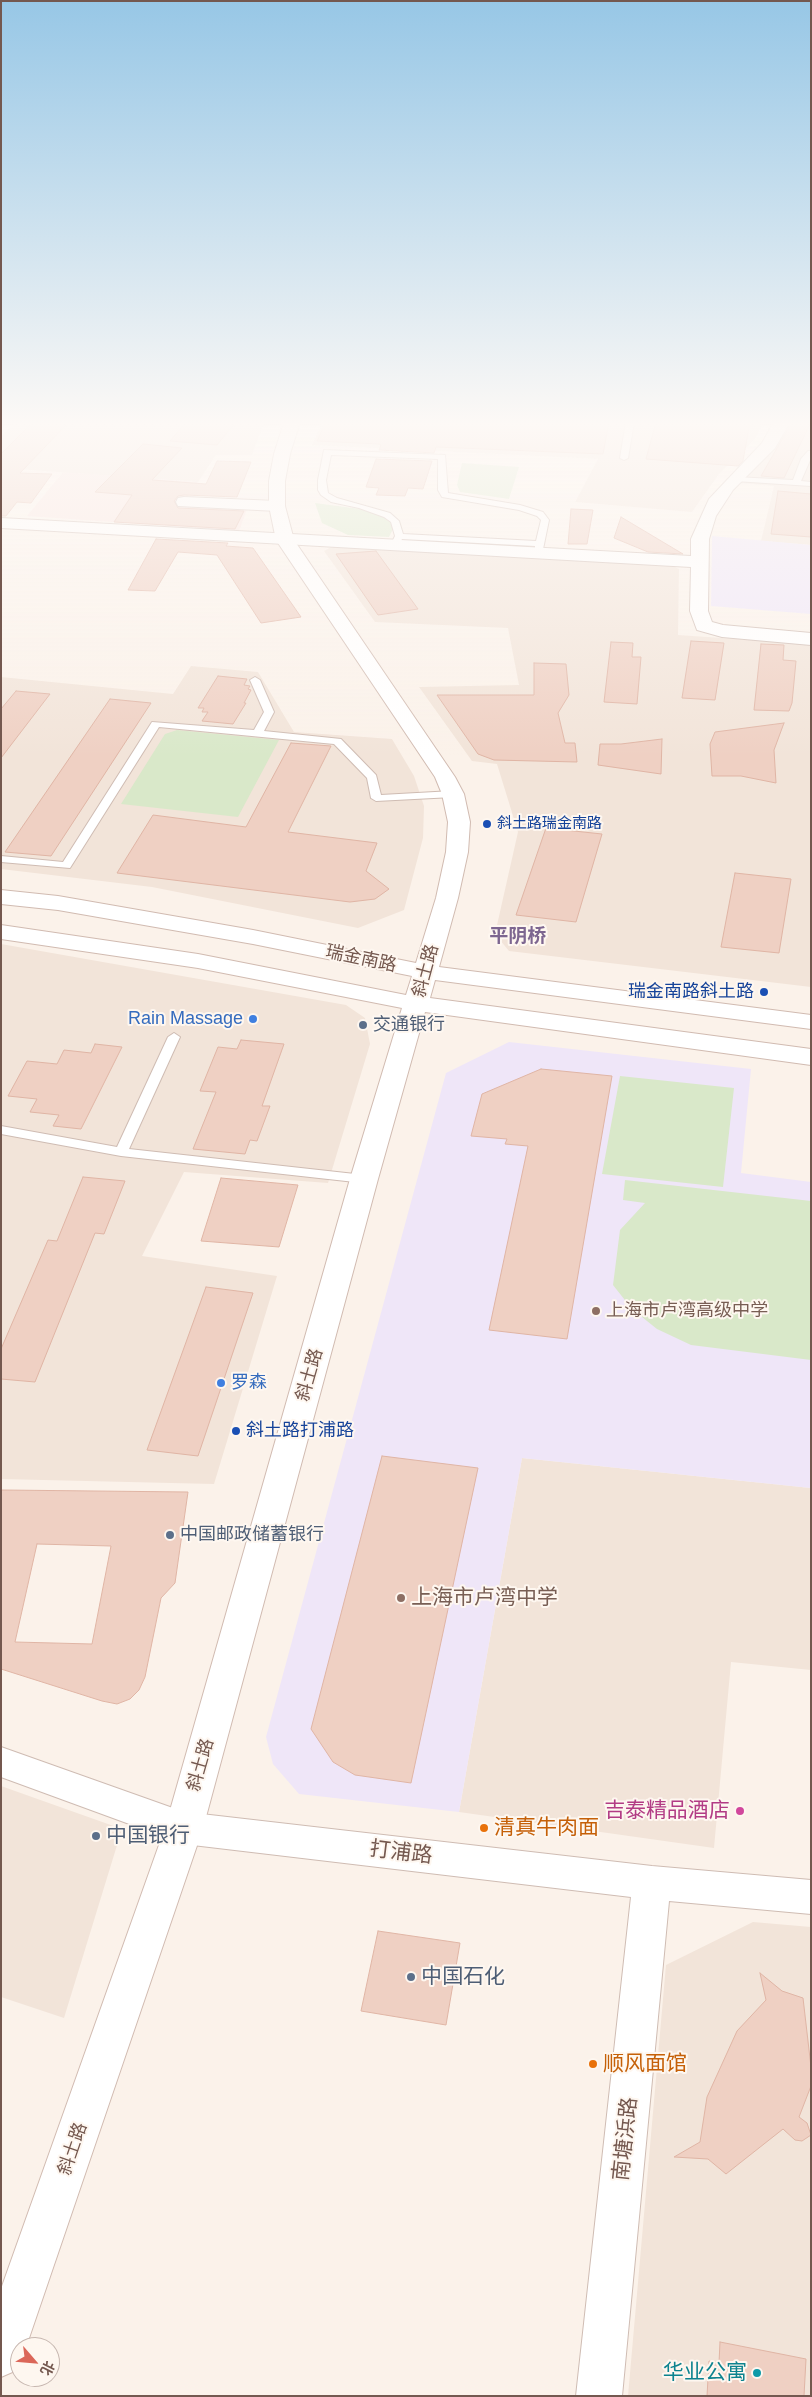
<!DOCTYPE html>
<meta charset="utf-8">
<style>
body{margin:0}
#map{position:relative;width:812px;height:2397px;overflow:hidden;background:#fbf2ea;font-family:Arial,"Noto Sans SC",sans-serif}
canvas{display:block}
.frame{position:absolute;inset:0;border:2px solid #74584f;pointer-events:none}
.north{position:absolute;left:10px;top:2337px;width:50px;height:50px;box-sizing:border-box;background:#fef7f0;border:1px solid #c7b7b0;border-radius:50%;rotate:117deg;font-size:14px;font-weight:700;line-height:20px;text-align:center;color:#74584f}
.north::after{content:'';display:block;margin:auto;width:18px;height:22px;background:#db6759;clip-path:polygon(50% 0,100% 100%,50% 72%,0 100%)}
</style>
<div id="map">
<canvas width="812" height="2397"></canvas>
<div class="frame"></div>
<div class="north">北</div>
</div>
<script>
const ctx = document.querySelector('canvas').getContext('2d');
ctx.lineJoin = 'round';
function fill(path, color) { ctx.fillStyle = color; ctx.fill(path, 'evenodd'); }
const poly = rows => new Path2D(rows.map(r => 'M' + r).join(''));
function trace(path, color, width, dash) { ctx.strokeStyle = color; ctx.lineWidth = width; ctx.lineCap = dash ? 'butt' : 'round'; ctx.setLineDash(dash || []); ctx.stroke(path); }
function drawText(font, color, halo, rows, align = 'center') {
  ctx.font = font + ' Arial,"Noto Sans SC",sans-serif'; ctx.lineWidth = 4; ctx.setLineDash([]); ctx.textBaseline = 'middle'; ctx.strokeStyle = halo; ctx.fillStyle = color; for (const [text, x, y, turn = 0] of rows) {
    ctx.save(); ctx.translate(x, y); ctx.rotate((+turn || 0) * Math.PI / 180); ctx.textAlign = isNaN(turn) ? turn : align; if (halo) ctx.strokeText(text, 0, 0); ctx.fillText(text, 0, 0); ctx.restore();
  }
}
fill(poly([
 [15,422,264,422,252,455,216,455,198,482,1,468,1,437],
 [322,422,763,422,755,439,719,474,692,512,575,502,598,459,312,445],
 [788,422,811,422,811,545,761,541,774,486,737,483,779,441],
 [331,547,669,564,679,569,678,635,811,644,811,987,509,951,495,934,518,832,497,764,472,761,419,687,519,685,508,628,375,622,324,551],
 [191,666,258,672,294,732,392,739,414,776,424,806,423,838,404,910,358,928,152,887,1,869,1,677,173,694],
 [1,944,346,1005,365,1018,370,1044,328,1183,184,1172,142,1256,277,1276,214,1484,1,1479],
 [522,1458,811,1488,811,1670,731,1662,714,1848,459,1812],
 [1,1786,122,1829,64,2018,1,1997],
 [753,1922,811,1927,811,2396,628,2396,666,1965]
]), '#f2e4d9');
fill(poly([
 [63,472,198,482,184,502,248,507,239,531,27,516]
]), '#fae4df');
fill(poly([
 [712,536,811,545,811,614,711,606],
 [509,1042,751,1069,741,1173,811,1182,811,1488,522,1458,459,1812,299,1794,273,1764,266,1737,446,1073]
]), '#efe6f8');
fill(poly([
 [462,463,519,467,509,499,460,492,457,485],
 [315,503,368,510,382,516,390,522,393,529,389,537,348,535,322,523],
 [177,730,279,740,238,817,121,804,165,734],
 [620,1076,734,1088,723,1187,602,1174],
 [625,1180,811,1201,811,1360,691,1345,657,1329,632,1309,613,1285,620,1230,645,1203,623,1200]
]), '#d9e8c9');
const building = poly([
 [33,422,69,422,20,473,52,474,31,503,17,502,6,516,1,516,1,454,33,422],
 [186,422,236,422,217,445,170,441,186,422],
 [326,422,609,422,603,454,436,447,434,453,379,450,381,445,379,444,317,441,326,422],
 [656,422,750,422,743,461,738,466,646,459,656,422],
 [792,422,810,424,784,478,761,476,792,422],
 [143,444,182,448,152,480,206,484,217,461,251,462,237,497,184,495,178,496,174,501,178,508,244,511,235,529,114,522,132,495,95,492,143,444],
 [376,459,432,461,423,489,408,488,405,496,376,495,379,488,366,487,376,459],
 [778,491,811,494,811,537,771,534,778,491],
 [571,509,593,510,587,544,568,544,571,509],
 [621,517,683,554,648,552,614,538,621,517],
 [156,539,228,543,226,546,253,548,301,617,261,623,217,555,178,552,155,591,128,590,156,539],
 [376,551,418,609,378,615,336,554,376,551],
 [691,641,724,643,715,700,682,698,691,641],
 [611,642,633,643,632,657,641,657,637,704,604,702,611,642],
 [761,644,784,645,783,660,796,661,792,703,789,711,754,710,761,644],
 [534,663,566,664,569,695,558,713,565,743,575,743,577,762,494,760,478,754,437,695,534,695,534,663],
 [218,676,247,679,244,685,250,686,248,689,251,690,244,703,246,703,233,724,202,721,208,712,202,712,204,708,198,708,218,676],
 [16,691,50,694,1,758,1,709,16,691],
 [110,699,151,703,51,856,5,852,110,699],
 [784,723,774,750,776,783,741,776,712,776,710,744,715,732,784,723],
 [662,739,661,774,598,765,600,744,621,744,662,739],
 [291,743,331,746,288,832,377,843,366,871,389,889,375,899,350,902,117,873,153,815,246,827,291,743],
 [546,828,602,834,576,922,516,915,546,828],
 [735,873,791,879,779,953,721,947,735,873],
 [241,1040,284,1044,262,1106,270,1106,257,1141,250,1140,245,1154,193,1149,216,1092,200,1091,218,1047,237,1049,241,1040],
 [95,1044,122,1047,81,1129,53,1126,59,1115,30,1112,37,1099,8,1096,27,1061,57,1064,64,1050,91,1053,95,1044],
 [541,1069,612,1076,567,1339,489,1330,528,1146,505,1144,507,1139,471,1136,482,1094,541,1069],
 [83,1177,125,1181,104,1234,95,1233,35,1382,1,1379,1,1349,48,1240,57,1241,83,1177],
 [221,1178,298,1185,279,1247,201,1241,221,1178],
 [206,1287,253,1293,198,1456,147,1450,206,1287],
 [382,1456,478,1468,411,1783,355,1775,333,1762,311,1729,382,1456],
 [1,1490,188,1492,175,1583,161,1598,145,1677,139,1690,130,1699,117,1704,102,1701,1,1669,1,1490],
 [37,1544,111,1546,92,1644,15,1642,37,1544],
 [378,1931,460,1943,446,2025,361,2011,378,1931],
 [760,1973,782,1991,803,1998,811,2067,811,2086,799,2117,807,2123,811,2135,802,2141,795,2140,783,2129,726,2174,708,2159,674,2157,700,2142,707,2097,737,2031,766,2000,760,1973],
 [720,2342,806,2359,804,2396,707,2396,709,2361,719,2363,720,2342]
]);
fill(building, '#efd0c3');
trace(building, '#e0b5a5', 1);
const service = poly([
 [626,422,634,422,628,458,624,460,620,458,626,422],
 [324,450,445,455,448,493,520,505,543,512,549,520,542,554,535,556,535,546,402,539,397,548,391,548,390,546,395,536,391,522,384,517,359,508,331,502,321,495,318,490,318,480,324,450],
 [331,455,438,459,438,490,442,497,519,510,537,516,541,520,536,541,403,534,399,521,390,513,337,498,328,493,326,480,331,455],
 [808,451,811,451,811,458,801,481,811,482,811,486,735,481,731,479,735,477,793,480,801,459,808,451],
 [255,677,260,680,274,712,264,731,341,739,376,775,381,795,453,791,458,794,453,797,376,801,371,798,367,778,334,744,159,727,70,868,1,862,1,856,63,862,152,722,254,730,264,712,250,680,255,677],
 [174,1033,180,1037,129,1149,364,1175,369,1176,371,1179,369,1182,364,1183,121,1156,1,1134,1,1126,117,1147,168,1037,174,1033]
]);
const minor = poly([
 [774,422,790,422,775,448,733,490,716,516,709,539,708,611,712,622,723,625,811,633,811,645,722,637,697,630,690,611,691,567,1,528,1,518,691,556,691,539,709,499,762,443,774,422],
 [184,497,277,501,283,502,285,506,283,510,277,511,178,506,176,502,178,498,184,497],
 [1,1747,184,1812,652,1866,811,1880,811,1914,669,1901,622,2396,576,2396,631,1897,184,1844,1,1777,1,1747]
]);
const secondary = poly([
 [284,422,300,422,290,454,285,481,285,506,294,540,455,777,464,794,470,822,468,852,458,898,439,967,811,1015,811,1029,435,980,430,998,811,1049,811,1065,425,1012,378,1179,203,1828,26,2347,20,2347,20,2363,17,2370,1,2377,1,2289,165,1828,350,1179,402,1008,198,968,1,939,1,925,198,954,406,995,412,976,253,944,58,910,1,904,1,890,58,896,253,930,416,963,436,898,446,852,448,822,442,794,435,777,276,540,269,506,269,481,274,454,284,422]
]);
trace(service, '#cfbcb3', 2);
trace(minor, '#cfbcb3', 2);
trace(secondary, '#d1bbb1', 2);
fill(service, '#fff');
fill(minor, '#fff');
fill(secondary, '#fff');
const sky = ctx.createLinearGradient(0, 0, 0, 757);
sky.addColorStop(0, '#97c7e6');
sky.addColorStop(0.56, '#fdf9f6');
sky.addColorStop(1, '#fdf9f600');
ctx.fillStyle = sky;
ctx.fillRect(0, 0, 812, 757);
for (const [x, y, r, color] of [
 [487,824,5,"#1a4fb4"],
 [764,992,5,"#1a4fb4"],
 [253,1019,5,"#3f7fe0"],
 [363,1025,5,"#5c6f8a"],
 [596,1311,5,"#8d6e63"],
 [221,1383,5,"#3f7fe0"],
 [236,1431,5,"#1a4fb4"],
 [170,1535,5,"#5c6f8a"],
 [401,1598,5,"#8d6e63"],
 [740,1811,5,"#d1479c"],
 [484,1828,5,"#e8710a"],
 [96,1836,5,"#5c6f8a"],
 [411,1977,5,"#5c6f8a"],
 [593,2064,5,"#e8710a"],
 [757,2373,5,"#0f9aa8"]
]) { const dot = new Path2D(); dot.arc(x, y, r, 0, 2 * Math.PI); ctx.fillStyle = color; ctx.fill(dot); trace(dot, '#fef7f0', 2); }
drawText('15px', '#164399', '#fef7f0', [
 ["斜土路瑞金南路",497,824]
], 'left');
drawText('18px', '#74584f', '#fef7f0', [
 ["瑞金南路",361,959,12],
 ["斜土路",426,971,-75],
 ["斜土路",310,1375,-74],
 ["斜土路",201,1765,-74],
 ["斜土路",73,2149,-71]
]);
drawText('18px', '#164399', '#fef7f0', [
 ["瑞金南路斜土路",754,992],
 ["斜土路打浦路",246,1431,"left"]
], 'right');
drawText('18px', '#366cbe', '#fef7f0', [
 ["Rain Massage",243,1019],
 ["罗森",231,1383,"left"]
], 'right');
drawText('18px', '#4e5e75', '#fef7f0', [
 ["交通银行",373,1025],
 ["中国邮政储蓄银行",180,1535]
], 'left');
drawText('18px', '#785e54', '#fef7f0', [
 ["上海市卢湾高级中学",606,1311]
], 'left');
drawText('bold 19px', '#7d6690', '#fef7f0', [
 ["平阴桥",518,937]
]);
drawText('21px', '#785e54', '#fef7f0', [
 ["上海市卢湾中学",411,1598]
], 'left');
drawText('21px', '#b23c85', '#fef7f0', [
 ["吉泰精品酒店",730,1811]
], 'right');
drawText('21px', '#c56008', '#fef7f0', [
 ["清真牛肉面",494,1828],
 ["顺风面馆",603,2064]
], 'left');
drawText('21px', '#4e5e75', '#fef7f0', [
 ["中国银行",106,1836],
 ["中国石化",421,1977]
], 'left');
drawText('21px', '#74584f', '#fef7f0', [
 ["打浦路",401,1853,7],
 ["南塘浜路",626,2139,-84]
]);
drawText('21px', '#0d838f', '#fef7f0', [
 ["华业公寓",747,2373]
], 'right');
</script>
